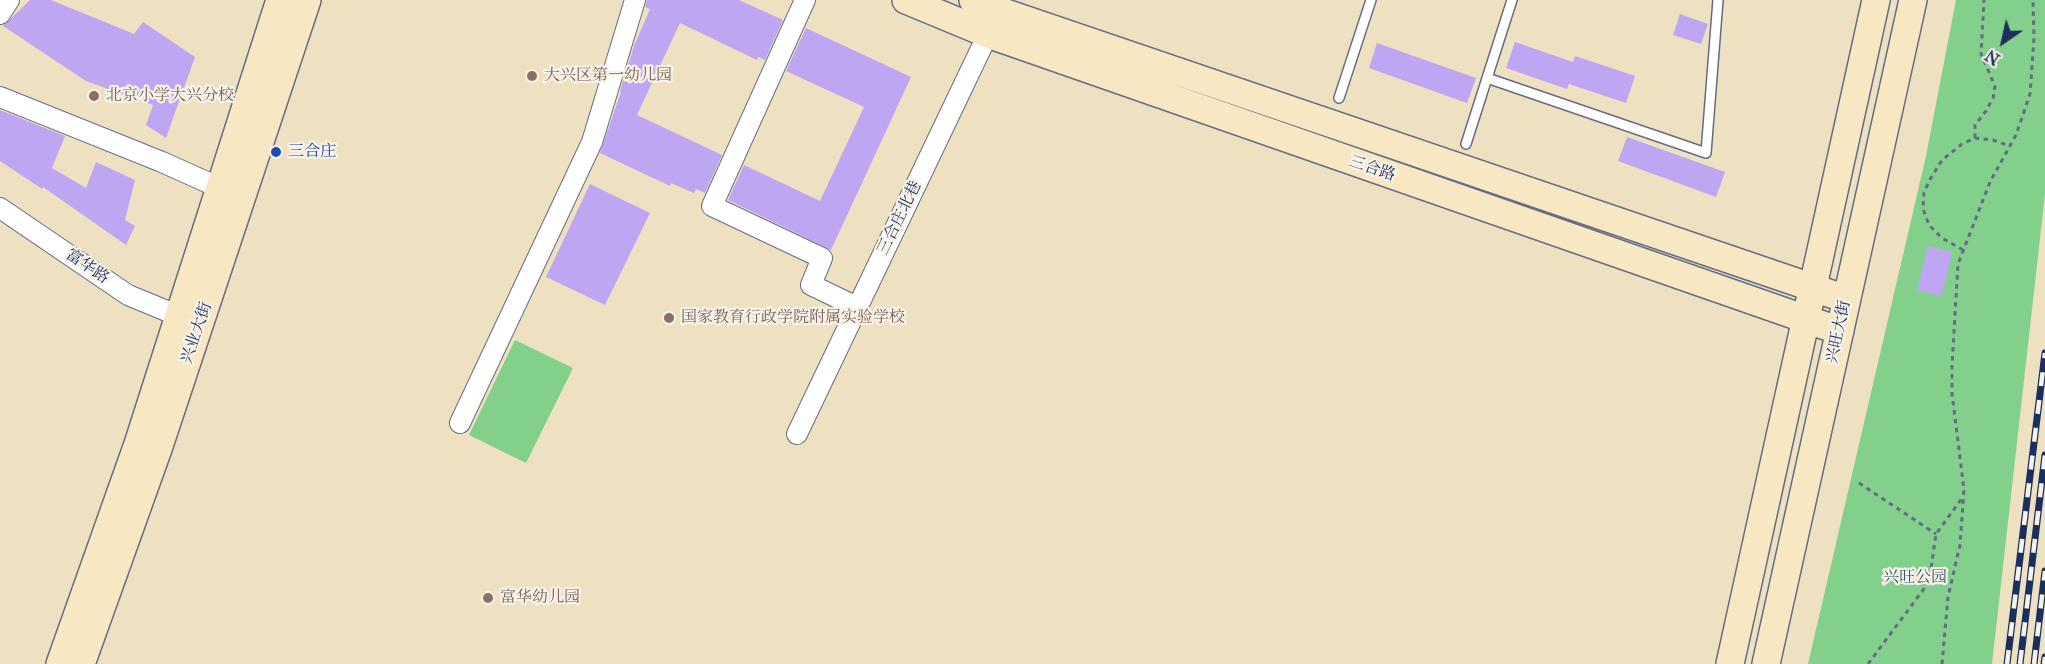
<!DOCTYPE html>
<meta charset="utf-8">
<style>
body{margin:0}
#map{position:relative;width:2045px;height:664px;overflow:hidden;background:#ede1c1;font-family:"IM FELL Great Primer",serif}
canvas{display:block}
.north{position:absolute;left:1973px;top:12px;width:60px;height:60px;-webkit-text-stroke:4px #f7f3e8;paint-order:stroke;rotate:214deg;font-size:16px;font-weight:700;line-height:24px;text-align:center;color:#1b2f5e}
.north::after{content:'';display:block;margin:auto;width:21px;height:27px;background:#1b2f5e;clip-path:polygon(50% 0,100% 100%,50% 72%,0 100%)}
</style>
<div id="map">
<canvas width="2045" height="664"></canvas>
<div class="north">N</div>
</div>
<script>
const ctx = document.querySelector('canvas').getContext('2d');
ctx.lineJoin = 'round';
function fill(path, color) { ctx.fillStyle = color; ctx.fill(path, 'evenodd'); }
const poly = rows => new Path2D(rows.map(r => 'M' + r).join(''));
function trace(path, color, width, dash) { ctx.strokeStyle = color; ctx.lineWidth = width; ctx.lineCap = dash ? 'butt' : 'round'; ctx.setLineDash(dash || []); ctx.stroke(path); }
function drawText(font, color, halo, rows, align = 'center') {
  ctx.font = font + ' "IM FELL Great Primer","Noto Serif SC",serif'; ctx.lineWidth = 4.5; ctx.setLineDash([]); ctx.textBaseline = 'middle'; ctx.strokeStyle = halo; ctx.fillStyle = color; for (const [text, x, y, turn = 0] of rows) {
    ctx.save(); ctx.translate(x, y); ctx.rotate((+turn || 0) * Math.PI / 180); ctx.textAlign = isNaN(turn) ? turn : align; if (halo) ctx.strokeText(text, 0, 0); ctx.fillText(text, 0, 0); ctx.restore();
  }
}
fill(poly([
 [1956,0,2045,0,2045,194,1992,664,1808,664,1926,156],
 [515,340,573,368,526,463,469,435]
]), '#83cf8c');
fill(poly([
 [30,0,51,0,134,34,143,22,195,57,166,138,146,125,153,105,86,81,3,26],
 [647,0,739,0,783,20,765,60,758,57,757,60,680,23,637,115,722,155,705,193,696,189,694,193,671,183,670,186,600,153,621,92,620,91,634,46,650,9,645,7],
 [1680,14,1708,24,1701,44,1673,35],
 [806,28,911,77,831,250,728,200,744,165,820,201,864,107,786,71],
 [1515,42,1573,62,1575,56,1635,76,1626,103,1569,84,1567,89,1506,68],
 [1377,43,1476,78,1467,103,1369,68],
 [0,110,65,136,52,168,86,188,96,162,135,180,125,220,135,226,126,245,43,187,42,189,0,161],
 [1627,137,1725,172,1716,197,1618,161],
 [590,184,650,213,605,305,546,277],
 [1928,246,1952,252,1942,296,1917,290]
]), '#bfa6f2');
const lane = poly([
 [1487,78,1706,153,1718,0],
 [1339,98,1371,0],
 [1466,144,1512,0]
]);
const street = poly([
 [805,0,712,206,822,258,811,285,857,307],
 [0,14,9,0],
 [0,97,162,162,220,188],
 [0,208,128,295,179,316],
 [460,423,592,142,635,0],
 [797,434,988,34,992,22]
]);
const secondary = poly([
 [906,0,988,34,1840,331],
 [973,0,997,10,1846,299],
 [60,664,138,444,280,0],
 [81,664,158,449,307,0],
 [1730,664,1876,0],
 [1766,664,1913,0]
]);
trace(lane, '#646d81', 12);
trace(street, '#646d81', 22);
trace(secondary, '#646d81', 30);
trace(poly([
 [1975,138,1975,125,1986,111,1993,98,1995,86,1981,54,1984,0],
 [1963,250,1942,238,1929,225,1923,209,1924,193,1929,181,1942,160,1962,144,1975,138,1993,140,2010,146],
 [1859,483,1936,534],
 [1868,664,1929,582,1936,534,1963,497],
 [1942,664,1948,597,1960,545,1964,490,1952,393,1952,366,1958,264,1990,182,2016,135,2030,94,2034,38,2033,0]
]), '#646d81', 3, [4.5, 4.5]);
trace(lane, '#fff', 9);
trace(street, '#fff', 20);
trace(secondary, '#f7e8c3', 27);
const rail = poly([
 [2007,664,2045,353],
 [2020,664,2045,455],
 [2034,664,2045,571],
 [2044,664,2045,657]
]);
trace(rail, '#1b2f5e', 7);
trace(rail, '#f7f3e8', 4.5, [14]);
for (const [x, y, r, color] of [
 [532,76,6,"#8d6e63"],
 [94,96,6,"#8d6e63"],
 [276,152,6,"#1a4fb4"],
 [669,318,6,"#8d6e63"],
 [488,598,6,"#8d6e63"]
]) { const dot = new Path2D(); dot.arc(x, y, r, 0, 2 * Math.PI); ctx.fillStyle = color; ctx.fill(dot); trace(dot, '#f7f3e8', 2); }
drawText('16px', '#785e54', '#f7f3e8', [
 ["大兴区第一幼儿园",544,76],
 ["北京小学大兴分校",106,96],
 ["国家教育行政学院附属实验学校",681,318],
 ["富华幼儿园",500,598]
], 'left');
drawText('16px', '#164399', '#f7f3e8', [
 ["三合庄",288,152]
], 'left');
drawText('16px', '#1b2f5e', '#f7f3e8', [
 ["三合路",1372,169,19],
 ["三合庄北巷",900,218,-64],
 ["富华路",87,267,34],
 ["兴旺大街",1839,332,-78],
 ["兴业大街",197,333,-71]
]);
drawText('16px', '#35576a', '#f7f3e8', [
 ["兴旺公园",1915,578]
]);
</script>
